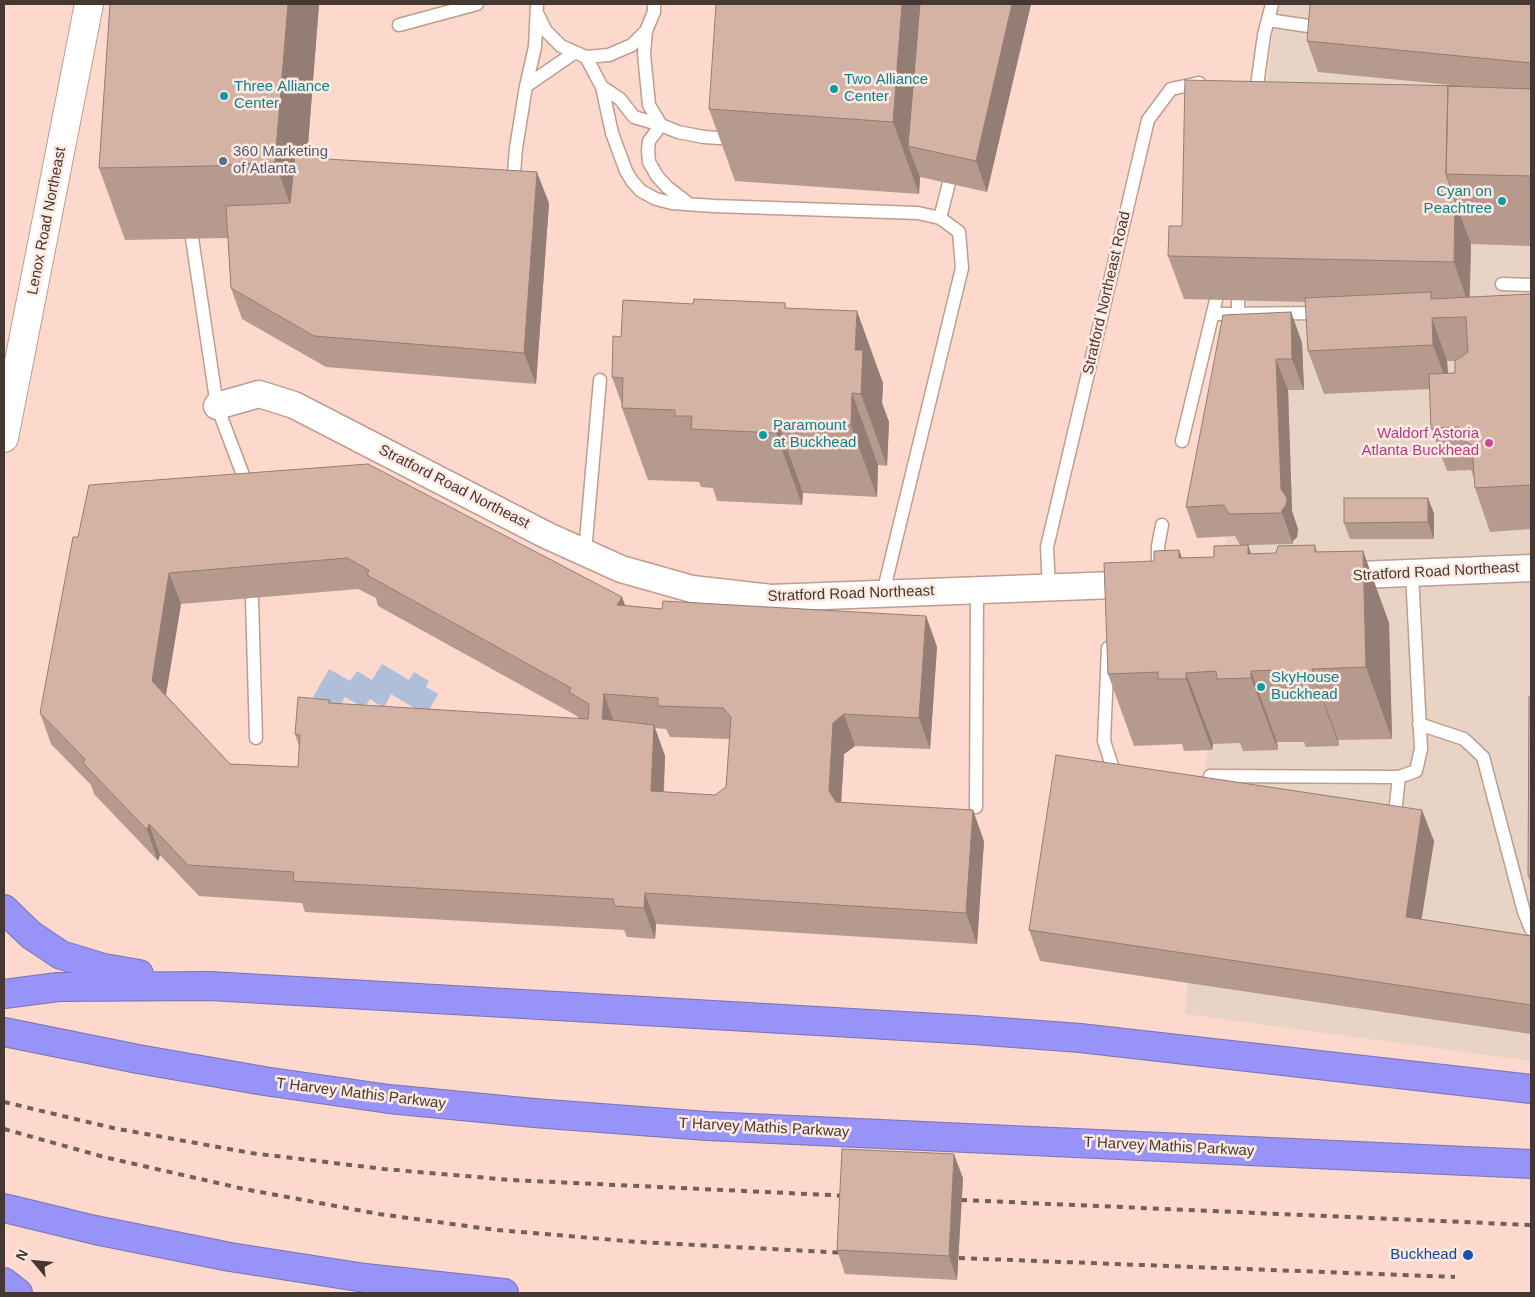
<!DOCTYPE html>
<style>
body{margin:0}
#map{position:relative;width:1535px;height:1297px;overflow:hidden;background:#fcd9cc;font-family:Helvetica,sans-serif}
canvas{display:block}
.frame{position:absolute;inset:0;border:5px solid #453833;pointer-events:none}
.north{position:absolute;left:10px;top:1237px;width:50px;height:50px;-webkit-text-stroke:4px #ffeae2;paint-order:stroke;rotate:298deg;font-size:14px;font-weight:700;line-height:20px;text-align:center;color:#453833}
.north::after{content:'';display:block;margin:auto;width:18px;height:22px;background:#453833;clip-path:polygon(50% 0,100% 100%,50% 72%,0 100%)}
</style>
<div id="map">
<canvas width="1535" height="1297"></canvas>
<div class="frame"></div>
<div class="north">N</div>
</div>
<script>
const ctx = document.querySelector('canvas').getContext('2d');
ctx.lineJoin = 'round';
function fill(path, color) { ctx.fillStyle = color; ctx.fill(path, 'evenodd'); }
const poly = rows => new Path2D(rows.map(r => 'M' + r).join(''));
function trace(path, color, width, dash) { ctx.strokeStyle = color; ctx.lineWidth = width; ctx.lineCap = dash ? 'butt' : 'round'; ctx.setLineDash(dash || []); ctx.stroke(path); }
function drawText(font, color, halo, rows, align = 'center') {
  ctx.font = font + ' Helvetica,sans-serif'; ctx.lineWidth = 5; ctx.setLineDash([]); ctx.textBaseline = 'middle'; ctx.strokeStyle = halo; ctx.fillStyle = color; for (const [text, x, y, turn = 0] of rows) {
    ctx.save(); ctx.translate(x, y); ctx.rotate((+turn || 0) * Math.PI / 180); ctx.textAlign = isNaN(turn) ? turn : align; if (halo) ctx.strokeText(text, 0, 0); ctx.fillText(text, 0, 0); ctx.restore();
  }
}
fill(poly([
 [1275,4,1531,4,1531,1061,1185,1014,1237,403]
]), '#e8d4c5');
fill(poly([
 [382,664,409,680,414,672,429,681,426,687,438,694,426,715,391,694,384,708,370,699,364,708,345,697,337,710,313,697,329,669,350,681,357,671,372,680]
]), '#afbed9');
const service = poly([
 [538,15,546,31,561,46,586,57,609,55,632,45,646,31,654,12,654,4],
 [1268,20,1322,28],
 [399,25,477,4],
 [646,31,644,54,649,105,661,125],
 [586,57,602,87,612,133,626,171,632,181,641,191,656,199,672,203,714,206,918,213,940,218,959,232,962,268,883,593],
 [526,86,574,53],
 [602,87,620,99,634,117,661,125,678,132,704,137,735,139],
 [1256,93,1264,35,1272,4],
 [661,125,649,141,648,150,649,162,657,176,667,187,689,204],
 [513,186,516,148,526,86,535,47,537,4],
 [940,218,949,183],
 [192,238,217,406,243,475,244,490],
 [1502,284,1531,285],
 [1238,301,1238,314],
 [1213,314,1323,313],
 [1182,441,1216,300],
 [585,552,600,380],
 [1158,567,1158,546,1162,525],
 [1049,588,1047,547,1148,120,1171,89,1199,83],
 [252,599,256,738],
 [1108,648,1104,741,1116,778],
 [1419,724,1464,739,1483,757,1524,912,1531,929],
 [1210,776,1399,777,1416,771,1421,749,1412,573],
 [976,807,977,590],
 [1394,822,1399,777]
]);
const minor = poly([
 [217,406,259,394,294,405,546,535,621,569,692,589,771,598,1141,584],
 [1335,576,1531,568]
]);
const secondary = poly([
 [4,438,89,4]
]);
const motorway = poly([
 [4,909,31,935,61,955,104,968,139,974],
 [4,994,58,987,210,986,973,1030,1080,1038,1531,1089],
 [4,1032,138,1059,264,1081,389,1099,534,1113,707,1126,1531,1164],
 [4,1208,95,1230,230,1257,365,1278,504,1293],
 [4,1282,18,1293]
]);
trace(service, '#be9d91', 15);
trace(minor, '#be9d91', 29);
trace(secondary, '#be9d91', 30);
trace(motorway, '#7a73b3', 30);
trace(service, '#fff', 12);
trace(minor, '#fff', 26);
trace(secondary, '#fff', 28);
trace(motorway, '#9793f8', 28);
trace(poly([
 [4,1102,113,1128,251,1153,384,1169,511,1180,850,1196],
 [4,1129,104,1157,244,1189,379,1214,496,1230,639,1242,847,1253],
 [961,1200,1531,1225],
 [959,1258,1455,1277]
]), '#736059', 4, [6, 6]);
fill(poly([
 [110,4,319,4,307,158,549,203,536,384,326,367,242,319,231,288,228,238,125,240,99,168],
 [1031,4,987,192,920,177,919,194,735,181,709,109],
 [1531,4,1531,246,1471,244,1470,297,1531,294,1531,529,1490,532,1475,488,1474,478,1471,470,1447,471,1431,428,1430,389,1324,394,1308,351,1306,302,1184,299,1168,256,1182,226,1459,87,1472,87,1318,72,1307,41],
 [1447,361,1455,361,1455,373,1448,373],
 [785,303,786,308,883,383,882,403,889,422,887,466,878,465,877,497,803,493,802,505,717,501,713,488,701,487,699,482,648,480,622,408,622,405,612,377,621,337,693,304],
 [1291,312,1302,343,1304,390,1288,390,1292,511,1298,529,1297,537,1293,541,1293,544,1248,545,1251,554,1276,553,1315,545,1317,552,1363,551,1389,623,1392,739,1338,740,1339,746,1306,747,1304,742,1277,742,1278,750,1243,751,1240,743,1213,744,1212,750,1184,751,1182,744,1134,746,1108,674,1154,561,1179,550,1182,558,1214,557,1240,545,1235,536,1197,538,1186,507],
 [89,485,622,597,625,605,662,609,926,616,937,647,930,749,855,746,844,754,841,802,984,841,977,944,656,924,655,939,627,937,624,930,305,912,302,903,199,896,160,855,158,861,94,794,91,785,51,744,40,713,78,537],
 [358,589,376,598,378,606,577,716,579,719,331,703,330,700,295,734,299,746,298,767,230,764,166,695,181,604],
 [655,728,666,729,670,737,730,739,726,787,715,795,664,792,665,756],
 [1428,498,1434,514,1434,539,1350,539,1344,523],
 [1531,697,1531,885,1528,876],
 [1434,841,1421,919,1531,936,1531,1034,1040,961,1029,930],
 [963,1178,957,1280,845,1274,837,1250]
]), '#b69a8e');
fill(poly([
 [288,4,319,4,301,234,275,162],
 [902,4,933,4,908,146,920,177,919,194,893,122],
 [1012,4,1031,4,987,192,976,161],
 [537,172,549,203,536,384,524,353],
 [1455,201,1471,244,1469,306,1454,262],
 [857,311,883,383,882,403,889,422,887,466,861,394,855,350],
 [1291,312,1302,343,1304,390,1292,359],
 [1432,318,1447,361,1449,388,1433,345],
 [1276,359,1288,390,1292,511,1298,529,1297,537,1293,541,1293,544,1282,513,1282,510],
 [852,393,878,465,877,497,851,425],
 [777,421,803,493,802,505,776,433],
 [1428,498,1434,514,1434,539,1428,522],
 [1248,545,1274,616,1248,554],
 [1179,550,1205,622,1179,558],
 [1363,551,1389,623,1392,739,1366,667],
 [169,573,181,604,163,712,152,681],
 [622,597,633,628,617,605],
 [926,616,937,647,930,749,919,718],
 [1312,669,1338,740,1339,746,1313,674],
 [1251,671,1277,742,1278,750,1251,678],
 [1186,673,1213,744,1212,750,1186,679],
 [604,694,615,725,602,719],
 [844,714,855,746,844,754,840,822,829,791,833,723],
 [654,725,665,756,662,822,651,791],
 [973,810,984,841,977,944,966,913],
 [1422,810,1434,841,1417,948,1406,917],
 [149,824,160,855,158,861,147,830],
 [645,893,656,924,655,939,644,908],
 [954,1154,963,1178,957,1280,949,1256]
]), '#947d74');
const building = poly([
 [110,4,288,4,275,162,211,166,99,168,110,4],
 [716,4,902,4,893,122,709,109,716,4],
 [920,4,1012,4,976,161,908,146,920,4],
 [1310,4,1531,4,1531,63,1307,41,1310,4],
 [1185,80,1459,86,1448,86,1446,174,1455,201,1454,262,1168,256,1169,226,1182,226,1185,80],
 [1448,86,1531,89,1531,176,1446,174,1448,86],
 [295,157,537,172,524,353,314,336,231,288,226,206,290,203,295,157],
 [1431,292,1431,299,1531,294,1531,485,1475,488,1472,445,1460,439,1459,427,1431,428,1429,374,1455,373,1455,361,1468,352,1466,317,1432,318,1433,345,1308,351,1305,298,1431,292],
 [694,299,785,303,785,308,857,311,855,350,863,350,861,394,852,393,851,425,777,421,776,433,691,429,692,416,675,416,675,410,622,408,623,378,612,377,613,336,621,337,623,300,693,304,694,299],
 [1291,312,1292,359,1276,359,1281,489,1287,498,1286,505,1282,510,1282,513,1229,514,1224,505,1186,507,1223,315,1291,312],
 [368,464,622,597,617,605,662,609,663,601,926,616,919,718,844,714,833,723,829,791,836,802,973,810,966,913,645,893,644,908,615,906,613,899,293,881,294,872,188,865,149,824,147,830,83,763,85,759,40,713,73,537,78,537,89,485,368,464],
 [347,558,369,570,367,575,571,688,569,692,589,704,588,719,346,704,328,703,330,700,298,697,295,734,300,735,298,767,230,764,152,681,169,573,347,558],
 [604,694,658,698,658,706,723,708,731,717,726,787,715,795,651,791,654,725,602,719,604,694],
 [1344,498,1428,498,1428,522,1344,523,1344,498],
 [1248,545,1248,554,1276,553,1278,546,1315,545,1315,552,1363,551,1366,667,1312,669,1313,674,1280,675,1279,670,1251,671,1251,678,1217,679,1216,671,1186,673,1186,679,1158,679,1158,672,1108,674,1104,563,1154,561,1154,551,1179,550,1179,558,1214,557,1214,546,1248,545],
 [1529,697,1531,697,1531,876,1528,876,1529,697],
 [1056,755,1422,810,1406,917,1531,936,1531,1005,1029,930,1056,755],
 [842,1149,954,1154,949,1256,837,1250,842,1149]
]);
fill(building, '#d4b3a5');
trace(building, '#947d74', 1);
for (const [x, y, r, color] of [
 [834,89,5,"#0f9aa8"],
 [224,96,5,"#0f9aa8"],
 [223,161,5,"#5c6f8a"],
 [1502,201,5,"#0f9aa8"],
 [763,435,5,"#0f9aa8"],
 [1489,443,5,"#d1479c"],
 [1261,687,5,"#0f9aa8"],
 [1468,1255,6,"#1a4fb4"]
]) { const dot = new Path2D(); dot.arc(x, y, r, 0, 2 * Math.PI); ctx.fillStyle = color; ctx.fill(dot); trace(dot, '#ffeae2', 2); }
drawText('15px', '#0d838f', '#ffeae2', [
 ["Two Alliance",844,80],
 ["Center",844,97],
 ["Three Alliance",234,87],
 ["Center",234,104],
 ["Cyan on",1492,192,"right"],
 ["Peachtree",1492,209,"right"],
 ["Paramount",773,426],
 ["at Buckhead",773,443],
 ["SkyHouse",1271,678],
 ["Buckhead",1271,695]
], 'left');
drawText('15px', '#4e5e75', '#ffeae2', [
 ["360 Marketing",233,152],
 ["of Atlanta",233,169]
], 'left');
drawText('15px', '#453833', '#ffeae2', [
 ["Lenox Road Northeast",47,221,-79],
 ["Stratford Northeast Road",1107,293,-77],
 ["Stratford Road Northeast",454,487,27],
 ["Stratford Road Northeast",1436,572,-3],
 ["Stratford Road Northeast",851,594,-2],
 ["T Harvey Mathis Parkway",361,1094,7],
 ["T Harvey Mathis Parkway",764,1128,3],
 ["T Harvey Mathis Parkway",1169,1147,3]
]);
drawText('15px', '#b23c85', '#ffeae2', [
 ["Waldorf Astoria",1479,434],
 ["Atlanta Buckhead",1479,451]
], 'right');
drawText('15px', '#164399', '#ffeae2', [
 ["Buckhead",1457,1255]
], 'right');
</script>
